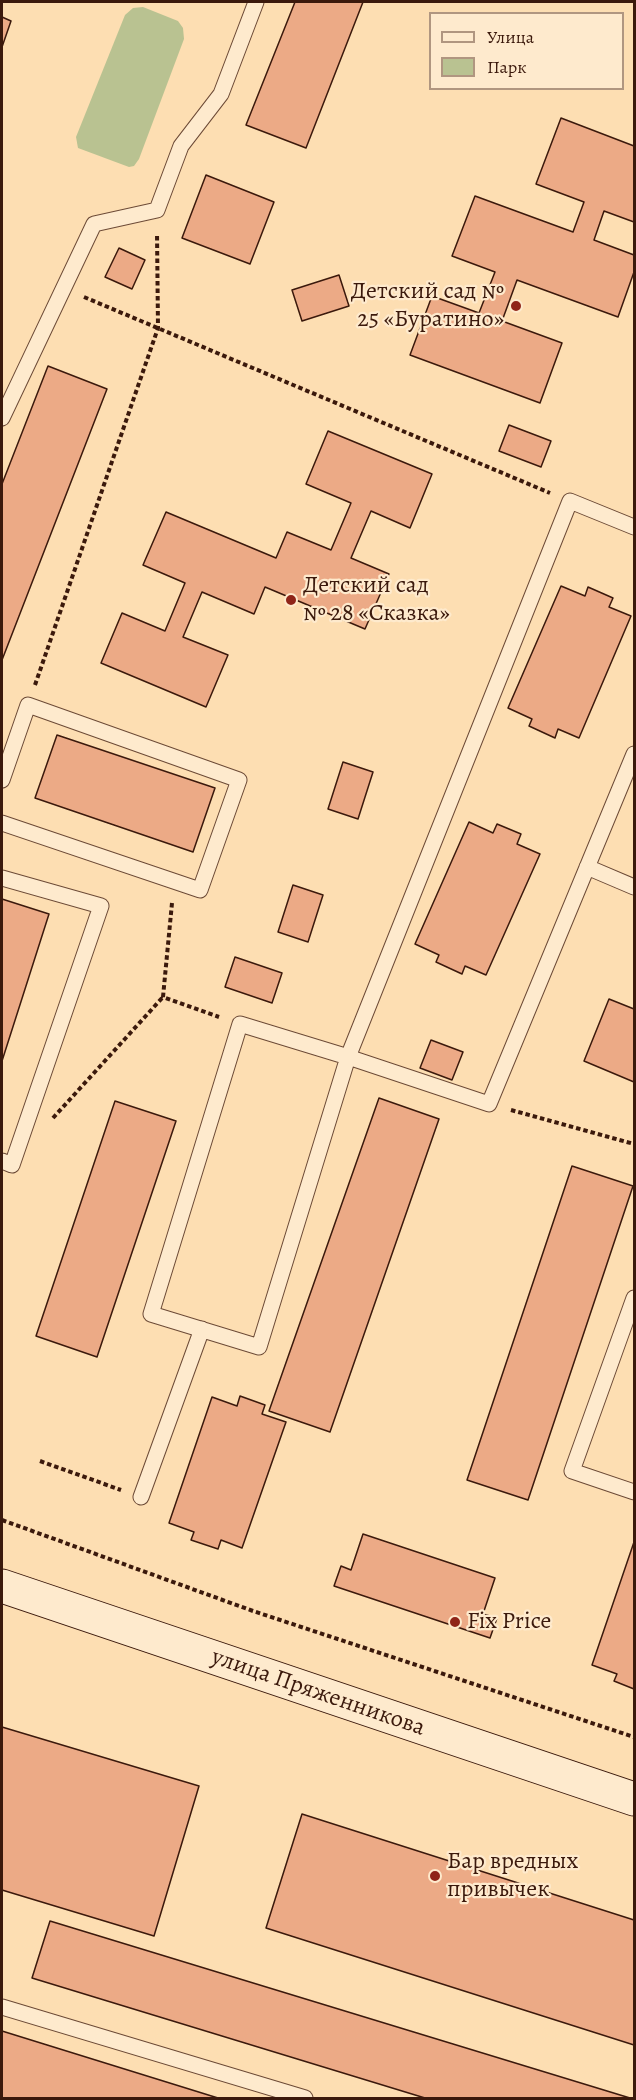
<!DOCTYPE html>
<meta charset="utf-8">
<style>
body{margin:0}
#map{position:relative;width:636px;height:2100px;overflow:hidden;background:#fddeb2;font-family:Alegreya,serif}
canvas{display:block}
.frame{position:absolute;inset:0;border:3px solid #3b190c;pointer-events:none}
.legend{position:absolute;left:429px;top:12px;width:195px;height:78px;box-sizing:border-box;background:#feeacd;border:2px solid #b09680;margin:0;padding:8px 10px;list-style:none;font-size:18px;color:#3b190c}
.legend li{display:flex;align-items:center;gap:12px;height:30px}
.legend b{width:30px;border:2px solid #b09680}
</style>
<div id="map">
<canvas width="636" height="2100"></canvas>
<div class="frame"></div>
<ul class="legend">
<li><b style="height:8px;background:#feeacd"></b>Улица</li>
<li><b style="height:16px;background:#b9c291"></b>Парк</li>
</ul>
</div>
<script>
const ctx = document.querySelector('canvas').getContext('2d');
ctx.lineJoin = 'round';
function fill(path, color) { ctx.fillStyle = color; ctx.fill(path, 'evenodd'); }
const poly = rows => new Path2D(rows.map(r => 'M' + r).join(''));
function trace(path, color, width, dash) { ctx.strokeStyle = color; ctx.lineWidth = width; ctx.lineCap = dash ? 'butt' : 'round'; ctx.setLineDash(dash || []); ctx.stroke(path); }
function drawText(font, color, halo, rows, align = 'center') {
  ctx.font = font + ' Alegreya,serif'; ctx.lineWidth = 4.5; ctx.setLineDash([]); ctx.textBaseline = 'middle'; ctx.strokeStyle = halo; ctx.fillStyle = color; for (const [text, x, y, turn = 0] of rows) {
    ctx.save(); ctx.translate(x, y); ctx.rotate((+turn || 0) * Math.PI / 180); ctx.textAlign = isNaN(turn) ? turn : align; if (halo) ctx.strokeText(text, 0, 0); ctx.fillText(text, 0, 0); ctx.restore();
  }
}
fill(poly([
 [143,7,178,21,183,28,184,39,139,159,134,166,129,167,78,148,76,137,125,15,133,8]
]), '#b9c291');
const building = poly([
 [295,2,363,2,306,148,246,125,295,2],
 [2,17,11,21,2,47,2,17],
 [561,118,634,146,634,222,604,211,594,240,634,255,634,272,618,317,517,280,502,321,562,343,540,403,410,355,432,296,479,313,495,272,452,256,475,196,573,232,584,202,536,184,561,118],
 [206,175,274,202,250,264,182,238,206,175],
 [119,248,145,260,132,289,105,277,119,248],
 [339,275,349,306,302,321,292,290,339,275],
 [48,366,107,389,2,660,2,484,48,366],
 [509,425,551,441,541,467,499,451,509,425],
 [328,431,432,474,410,528,371,511,351,558,389,574,365,629,265,587,254,614,202,592,183,637,228,655,206,707,101,663,122,613,165,631,185,583,143,565,166,512,276,558,287,532,331,550,351,503,306,484,328,431],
 [561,586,585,596,588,587,613,598,609,607,631,616,579,738,558,729,555,738,529,726,532,719,508,708,561,586],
 [57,735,215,788,193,852,35,798,57,735],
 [343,762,373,772,358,819,328,809,343,762],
 [469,822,493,833,497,824,521,834,517,844,540,854,486,975,465,966,462,974,436,962,439,955,415,944,469,822],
 [293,885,323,895,308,942,278,932,293,885],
 [2,899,49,914,2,1061,2,899],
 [235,957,282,973,272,1003,225,987,235,957],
 [609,999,634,1009,634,1082,584,1061,609,999],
 [431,1040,463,1052,452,1080,420,1068,431,1040],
 [379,1098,439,1119,330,1432,269,1411,379,1098],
 [115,1101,176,1121,97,1357,36,1336,115,1101],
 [572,1166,633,1186,528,1500,467,1480,572,1166],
 [240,1396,265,1405,262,1414,286,1422,242,1548,221,1540,218,1549,191,1540,194,1532,169,1523,212,1397,237,1406,240,1396],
 [363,1534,495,1578,483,1614,497,1618,490,1638,334,1586,341,1566,351,1570,363,1534],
 [634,1542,634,1689,614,1681,617,1674,592,1665,634,1542],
 [2,1727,199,1786,154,1936,2,1890,2,1727],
 [302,1814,634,1920,634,2045,266,1928,302,1814],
 [50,1921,630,2098,425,2098,32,1978,50,1921],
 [2,2031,218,2098,2,2098,2,2031]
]);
fill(building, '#ecaa86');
trace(building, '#3b190c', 1.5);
const lane = poly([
 [2,418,94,224,157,210,181,146,221,94,256,2],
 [634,527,570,501,348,1057,489,1104,634,754],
 [2,780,28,705,239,780,200,890,2,823],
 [587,867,634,887],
 [2,878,101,906,12,1165,2,1161],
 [240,1024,348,1057,259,1347,151,1314,240,1024],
 [634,1298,572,1471,634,1492],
 [141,1497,202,1329],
 [2,2007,305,2098]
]);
const secondary = poly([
 [2,1586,634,1799]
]);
trace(lane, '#6c4a36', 17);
trace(secondary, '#3b190c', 35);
trace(poly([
 [84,297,550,493],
 [35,685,158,328,157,233],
 [172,903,163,997,219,1017],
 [511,1110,634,1144],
 [53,1118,163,997],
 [40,1461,121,1490],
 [2,1520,253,1611,634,1737]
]), '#3b190c', 4, [4.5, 3]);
trace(lane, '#feeacd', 15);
trace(secondary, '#feeacd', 33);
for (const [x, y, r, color] of [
 [516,306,6,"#8f2418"],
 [291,600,6,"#8f2418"],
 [455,1622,6,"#8f2418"],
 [435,1876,6,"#8f2418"]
]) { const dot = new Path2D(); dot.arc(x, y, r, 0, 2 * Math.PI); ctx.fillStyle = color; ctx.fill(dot); trace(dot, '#feeacd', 2); }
drawText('24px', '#3b190c', '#feeacd', [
 ["Детский сад №",504,292,"right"],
 ["25 «Буратино»",504,320,"right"],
 ["Детский сад",303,586],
 ["№ 28 «Сказка»",303,614],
 ["Fix Price",467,1622],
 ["Бар вредных",447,1862],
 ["привычек",447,1890]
], 'left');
drawText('24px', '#3b190c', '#feeacd', [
 ["улица Пряженникова",318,1693,19]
]);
</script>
